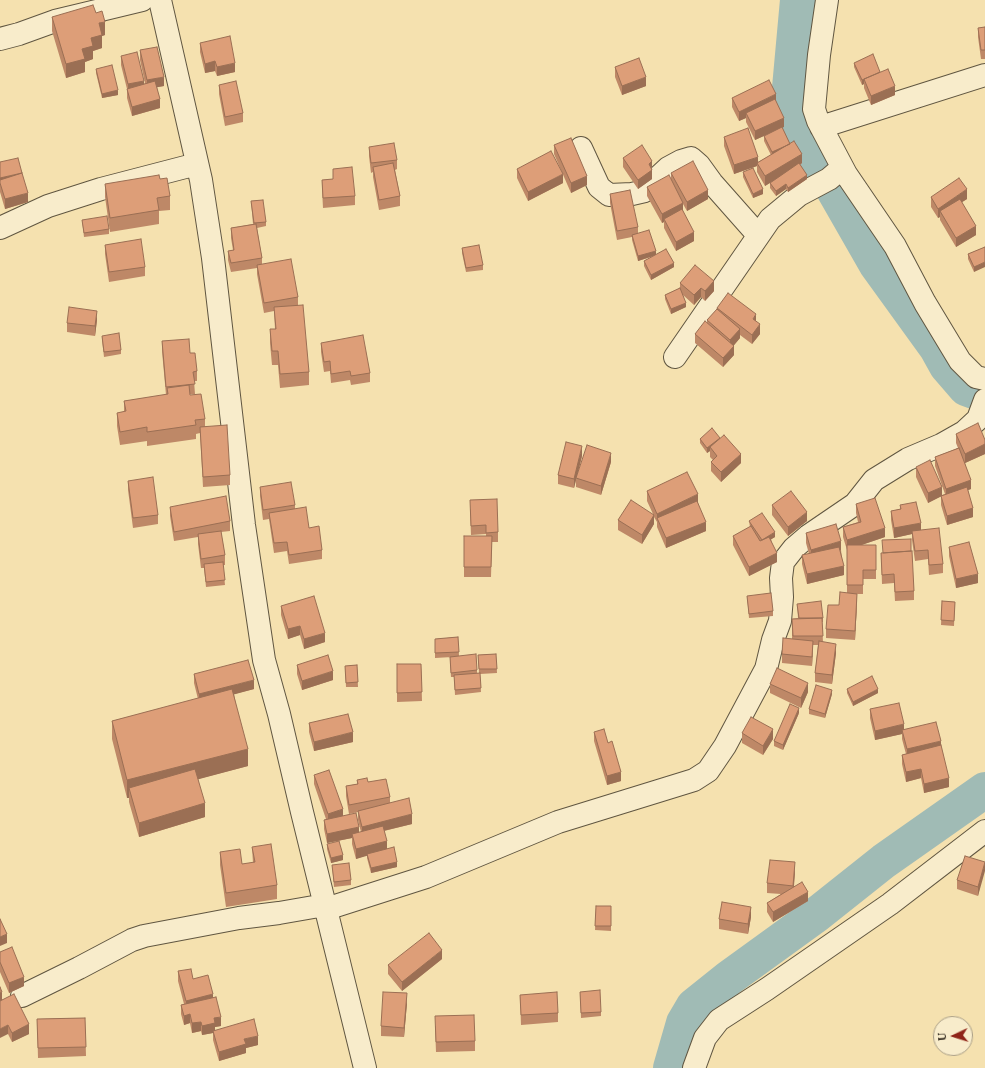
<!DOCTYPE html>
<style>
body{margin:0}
#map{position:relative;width:985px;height:1068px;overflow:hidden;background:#f5e1af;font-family:"EB Garamond",serif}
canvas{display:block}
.north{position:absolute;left:933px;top:1016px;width:40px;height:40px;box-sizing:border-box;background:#f8eccb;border:1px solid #a89d85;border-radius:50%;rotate:266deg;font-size:11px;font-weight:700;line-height:16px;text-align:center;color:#2f271c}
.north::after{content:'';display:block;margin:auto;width:14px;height:18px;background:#8f2418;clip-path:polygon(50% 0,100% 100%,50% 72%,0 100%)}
</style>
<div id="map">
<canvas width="985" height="1068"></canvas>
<div class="north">U</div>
</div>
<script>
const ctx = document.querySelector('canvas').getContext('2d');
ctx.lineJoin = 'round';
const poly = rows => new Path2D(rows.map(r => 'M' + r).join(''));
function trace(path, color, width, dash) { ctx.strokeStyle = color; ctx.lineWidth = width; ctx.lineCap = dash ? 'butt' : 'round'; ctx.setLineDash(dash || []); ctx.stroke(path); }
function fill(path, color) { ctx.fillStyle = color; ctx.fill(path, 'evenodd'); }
trace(poly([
 [798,0,790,88,794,120,877,265,937,348,947,366,966,388,985,395],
 [671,1068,684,1023,694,1006,729,978,816,915,884,861,985,790]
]), '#a0bbb5', 36);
const minor = poly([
 [160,0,201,180,213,258,244,525,264,660,279,714,302,812,365,1068],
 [827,0,819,55,814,109,818,121,846,174,895,246,925,303,960,361,976,377,985,379],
 [0,39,19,34,55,21,142,0],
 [821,127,985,75],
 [581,148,599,187,609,195,632,194,645,191,654,181,668,168,681,161,691,158,699,165,712,183,758,235],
 [0,228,48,206,101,189,197,164],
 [675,357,770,219,799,195,829,179,842,168],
 [326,909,426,877,558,822,694,780,708,771,725,746,766,669,773,640,780,621,782,597,781,578,783,562,794,548,808,536,855,504,874,480,908,459,941,445,964,432,978,419,985,400],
 [22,996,79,968,132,940,144,936,239,918,279,913,325,905],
 [694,1068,705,1038,719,1020,767,989,890,904,985,831]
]);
trace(minor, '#605641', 24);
trace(minor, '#f8eccb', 22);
fill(poly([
 [96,13,105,35,102,36,102,48,93,51,93,59,85,62,85,72,66,78,52,31,52,17],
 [985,27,985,59,981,59,978,37,978,28],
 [200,43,235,72,217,76,215,71,205,73,200,52],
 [140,50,164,86,157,87,160,108,132,116,127,98,127,89,121,65,121,56,144,84,145,83,140,60],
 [854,63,895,95,871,105,864,88,864,84,862,85,854,67],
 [615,67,646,86,622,95,615,77],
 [96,69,118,95,102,98,96,73],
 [219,85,243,113,243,122,225,126,219,94],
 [732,98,776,101,784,127,782,127,790,144,802,163,800,165,807,179,788,192,786,189,776,196,770,188,770,183,779,177,765,186,757,172,757,166,734,174,724,146,724,137,758,162,771,155,764,141,764,136,778,129,755,140,746,122,746,118,739,121,732,107],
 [554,145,587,185,571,193,554,154],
 [369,147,397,160,397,169,395,170,400,196,400,206,379,210,373,177,373,172,371,173,369,156],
 [623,158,652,161,652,179,638,189,623,167],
 [0,162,28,202,5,209,0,192],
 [333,169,355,196,355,205,323,208,322,189,322,180,333,179],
 [517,169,563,183,528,201,517,178],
 [743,172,763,194,753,198,743,177],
 [671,173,708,199,687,211,683,204,683,211,694,241,676,251,664,228,664,222,662,223,647,196,647,187,671,180],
 [160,179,170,196,170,210,159,211,159,224,110,232,105,197,105,184],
 [610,194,638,227,638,234,656,255,674,267,651,280,644,266,644,261,654,256,638,261,632,240,632,237,617,240,610,203],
 [931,197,967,199,962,202,976,235,956,247,940,220,940,217,938,218,931,207],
 [251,201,266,222,266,226,257,228,262,258,262,264,298,297,298,305,309,372,309,385,280,388,278,365,272,365,270,343,270,329,275,329,274,311,264,313,257,274,257,268,231,272,228,260,228,251,233,250,231,238,231,228,253,224],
 [82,220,109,229,109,234,84,237],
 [105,245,145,267,145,276,109,282,105,254],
 [985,247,974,272,968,259,968,254],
 [462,248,483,265,483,270,466,272,462,253],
 [680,283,714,291,705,301,701,297,694,305,683,295,686,307,671,314,665,299,665,295,680,288],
 [717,308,756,321,760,334,752,344,740,335,740,338,734,345,734,355,723,367,695,343,695,334,707,322,707,320,717,310],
 [97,320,95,336,67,332,67,323],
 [102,336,121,350,121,354,104,357,102,340],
 [162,341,190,353,197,371,197,381,194,381,195,394,190,394,190,395,205,419,205,426,230,475,230,485,203,487,200,433,196,434,196,439,147,446,147,441,120,445,117,426,117,413,124,412,124,401,166,395,162,351],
 [321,343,370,373,370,382,351,385,350,380,331,383,330,371,324,372,321,352],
 [956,434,985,440,985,454,965,463,971,489,968,490,973,517,947,525,941,505,941,496,928,503,916,477,916,467,942,495,945,494,935,466,935,457,958,448,956,443],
 [720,438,741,463,721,482,711,471,711,462,713,460,710,457,710,451,707,453,700,443,700,439],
 [582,456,574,488,558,484,558,475],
 [611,462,601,495,576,487,576,478],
 [128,481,158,515,158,524,133,528,128,490],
 [260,487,295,505,295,509,309,528,322,550,322,559,289,564,287,551,274,553,269,519,263,520,260,496],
 [647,491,698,503,706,531,666,548,657,527,657,522,654,517,654,524,642,544,618,530,618,520,653,514,647,501],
 [856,504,885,537,861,545,876,545,876,579,863,579,863,594,857,594,857,603,855,640,826,638,826,629,847,593,847,549,847,550,843,537,843,527,858,522,856,513],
 [772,505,807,521,788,536,772,515],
 [900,505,921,530,943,564,943,573,929,575,928,559,915,561,912,540,912,534,894,538,891,520,891,511,900,509],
 [170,507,230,521,230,531,221,532,225,555,225,565,223,565,225,585,206,587,204,568,201,568,198,544,198,537,174,541,170,516],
 [470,509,498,532,498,542,492,542,491,577,464,577,464,536,486,536,486,534,471,535],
 [749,521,775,537,771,539,777,562,749,576,733,545,733,536,750,527],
 [806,533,841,550,844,575,807,584,802,564,802,555,809,554,806,543],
 [949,547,978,583,956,588,949,556],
 [911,551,914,591,914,600,895,601,894,583,882,584,881,553],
 [747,596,773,611,773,616,749,618],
 [942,601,955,602,954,626,941,625],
 [797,604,823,618,823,622,822,622,823,642,836,653,832,684,815,682,815,673,818,645,813,645,812,666,782,663,782,654,792,639,792,619,798,618],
 [281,606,325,642,304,649,300,635,288,639,281,615],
 [458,637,459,656,477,670,477,673,479,673,478,655,496,654,497,673,480,674,481,692,455,695,454,677,451,677,450,662,450,657,452,657,435,658,435,639],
 [397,664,421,664,422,701,397,702],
 [297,665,333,680,302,690,297,674],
 [357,665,358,687,346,687,345,666],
 [194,674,254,689,234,694,248,766,198,779,205,817,139,837,129,802,129,798,127,798,112,739,112,721,198,699,194,683],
 [770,684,808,692,801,708,770,693],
 [847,689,878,693,853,706,847,693],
 [832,694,825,718,809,714,809,709],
 [870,709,904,729,941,746,949,787,924,793,921,778,906,782,902,764,902,755,906,754,902,739,902,734,875,740,870,718],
 [799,713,783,750,774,746,774,741],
 [309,723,353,742,314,751,309,732],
 [594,732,621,781,607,785,594,741],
 [742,733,773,739,763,755,742,743],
 [314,775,343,816,359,833,361,832,358,820,358,812,349,814,346,796,346,786,357,784,357,780,368,782,390,797,390,803,412,824,384,831,387,849,397,867,371,873,367,858,367,855,356,859,352,844,352,838,327,843,324,829,324,820,326,819,314,784],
 [327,844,343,860,331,863,327,849],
 [252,847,277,885,277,899,226,907,220,865,220,852,242,864,253,863],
 [985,862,978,896,957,889,957,880],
 [332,865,351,880,351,885,334,887],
 [795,871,794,887,808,901,773,922,767,912,767,903,781,894,767,893,767,883],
 [596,906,611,906,611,931,595,930],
 [751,917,748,934,719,929,719,919],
 [0,952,24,986,9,993,0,972],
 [442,959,402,991,388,974,388,965],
 [178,971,193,979,213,998,221,1026,215,1027,215,1030,258,1045,246,1048,246,1053,219,1061,213,1040,213,1033,202,1035,201,1031,192,1033,190,1023,184,1025,181,1014,181,1005,184,1004,178,981],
 [580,992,601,1012,601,1016,581,1018],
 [520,995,558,1013,558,1022,521,1025],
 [2,999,29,1034,12,1042,8,1034],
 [407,1003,404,1037,381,1036,381,1026],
 [85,1018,86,1056,38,1058,37,1019],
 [435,1026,475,1041,475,1051,436,1052]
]), '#be8867');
fill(poly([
 [105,22,105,35,102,36,102,48,93,51,93,59,85,62,85,72,66,78,66,64,82,49,99,23],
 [215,61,215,71,205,73,205,64],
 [235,63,235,72,217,76,217,67],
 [880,72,880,76,864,79,864,84,862,85,862,80],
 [164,77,164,86,147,89,147,80],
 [646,77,646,86,622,95,622,86],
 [144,81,144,90,128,94,128,84],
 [895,86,895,95,871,105,871,96],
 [118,90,118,95,102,98,102,94],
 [776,94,776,104,746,113,746,118,739,121,739,112],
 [160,99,160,108,132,116,132,107],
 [784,118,784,127,755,140,755,131],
 [790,144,772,157,772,152],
 [802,154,802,163,765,186,765,176],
 [758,157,758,165,757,163,757,166,734,174,734,165],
 [652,161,652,179,638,189,638,180,649,164],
 [22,173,0,183,0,178],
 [563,174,563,183,528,201,528,192],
 [807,175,807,179,788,192,788,188],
 [587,176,587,185,571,193,571,183],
 [786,184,786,189,776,196,776,191],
 [763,189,763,194,753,198,753,194],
 [967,189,967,199,942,215,940,211,940,217,938,218,938,209],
 [708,190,708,199,687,211,687,202],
 [28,193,28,202,5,209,5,199],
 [683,203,683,212,664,219,664,222,662,223,662,214],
 [976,226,976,235,956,247,956,238],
 [694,232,694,241,676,251,676,242],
 [656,251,656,255,638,261,638,256],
 [985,262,985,267,974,272,974,267],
 [674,263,674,267,651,280,651,275],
 [714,281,714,291,705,301,705,291],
 [701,288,701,297,694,305,694,295],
 [686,303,686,307,671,314,671,309],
 [97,311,97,320,95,336,95,326],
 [756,314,756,324,753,319],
 [760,324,760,334,752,344,752,335],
 [740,329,740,338,730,350,730,340],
 [734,346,734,355,723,367,723,358],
 [720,438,710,447,710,451,707,453,707,448],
 [985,444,985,454,965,463,965,454],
 [582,446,582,456,574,488,574,479],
 [611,453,611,462,601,495,601,486],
 [741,454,741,463,721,482,721,472],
 [971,480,971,489,946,498,946,489],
 [942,487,942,496,928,503,928,493],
 [698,494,698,503,657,519,657,514],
 [973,508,973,517,947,525,947,516],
 [807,512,807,521,788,536,788,527],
 [654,515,654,524,642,544,642,535],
 [706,522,706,531,666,548,666,538],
 [921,523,921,532,912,531,912,534,894,538,894,528],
 [885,528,885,537,847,550,847,540],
 [775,532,775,537,762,545,762,540],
 [841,541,841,550,811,559,811,550],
 [777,553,777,562,749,576,749,567],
 [844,566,844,575,807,584,807,574],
 [978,574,978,583,956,588,956,579],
 [857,594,857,603,855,640,855,631],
 [300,626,300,635,288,639,288,629],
 [325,633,325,642,304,649,304,639],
 [813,641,813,650,812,666,812,657],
 [836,644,836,653,832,684,832,675],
 [333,671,333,680,302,690,302,681],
 [254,680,254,689,199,704,199,694],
 [808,683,808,692,801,708,801,698],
 [878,689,878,693,853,706,853,702],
 [832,690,832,694,825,718,825,714],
 [799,708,799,713,783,750,783,745],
 [904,724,904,734,902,730,902,734,875,740,875,731],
 [773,729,773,739,763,755,763,746],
 [353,732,353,742,314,751,314,742],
 [941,741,941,750,907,758,907,749],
 [248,749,248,766,132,797,129,788,129,798,127,798,127,780],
 [921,769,921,778,906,782,906,772],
 [621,772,621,781,607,785,607,776],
 [949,778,949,787,924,793,924,784],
 [205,803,205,817,139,837,139,823],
 [343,809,343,818,328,824,328,814],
 [412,814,412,824,362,836,362,827],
 [359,827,359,837,352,834,352,838,327,843,327,834],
 [387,841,387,850,356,859,356,849],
 [343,855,343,860,331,863,331,858],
 [397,862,397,867,371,873,371,868],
 [795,862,795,871,793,895,793,886],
 [985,862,985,871,978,896,978,887],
 [808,892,808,901,773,922,773,912],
 [751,907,751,917,748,934,748,924],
 [7,934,7,943,0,946,0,937],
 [442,950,442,959,402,991,402,982],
 [24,977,24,986,9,993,9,983],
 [2,992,2,1001,0,1002,0,993],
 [407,993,407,1003,404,1037,404,1028],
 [213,994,213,1003,186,1010,186,1001],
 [190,1014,190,1023,184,1025,184,1016],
 [221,1017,221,1026,215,1027,215,1032,213,1031,213,1033,202,1035,202,1026,214,1018],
 [201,1022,201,1031,192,1033,192,1023],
 [29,1024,29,1034,12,1042,12,1033],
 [8,1025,8,1034,0,1038,0,1029],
 [258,1036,258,1045,246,1048,246,1053,219,1061,219,1052,244,1039]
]), '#9b6f54');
const building = poly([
 [93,5,96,13,102,11,105,22,99,23,102,35,91,38,93,46,82,49,85,59,66,64,52,17,93,5],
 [985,27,985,50,981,50,978,28,985,27],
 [230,36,235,63,217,67,215,61,205,64,200,43,230,36],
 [157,47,164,77,147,80,140,50,157,47],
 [137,52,144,81,128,84,121,56,137,52],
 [873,54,880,72,862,80,854,63,873,54],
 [639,58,646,77,622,86,615,67,639,58],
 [112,65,118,90,102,94,96,69,112,65],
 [888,69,895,86,871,96,864,79,888,69],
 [769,80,776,94,739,112,732,98,769,80],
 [155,81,160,99,132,107,127,89,155,81],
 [236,81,243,113,225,117,219,85,236,81],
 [775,99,784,118,755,131,746,113,775,99],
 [782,127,790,144,772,152,764,136,782,127],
 [748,128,758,157,734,165,724,137,748,128],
 [571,138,587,176,571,183,554,145,571,138],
 [794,141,802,154,765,176,757,163,794,141],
 [394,143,397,160,371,163,369,147,394,143],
 [642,145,652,161,649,164,652,170,638,180,623,158,642,145],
 [551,151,563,174,528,192,517,169,551,151],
 [18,158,22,173,0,178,0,162,18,158],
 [693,161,708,190,687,202,671,173,693,161],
 [393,163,400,196,379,200,373,167,393,163],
 [799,163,807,175,788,188,786,184,776,191,770,183,799,163],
 [352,167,355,196,323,198,322,180,333,179,333,169,352,167],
 [753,168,763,189,753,194,743,172,753,168],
 [22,173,28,193,5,199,0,183,0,180,22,173],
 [159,175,160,179,167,178,170,196,157,198,159,210,110,218,105,184,159,175],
 [669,175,683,203,662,214,647,187,669,175],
 [959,178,967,189,938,209,931,197,959,178],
 [630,190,638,227,617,231,610,194,630,190],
 [960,199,976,226,956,238,940,211,960,199],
 [263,200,266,222,254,223,251,201,263,200],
 [682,209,694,232,676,242,664,219,682,209],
 [107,216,109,229,84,233,82,220,107,216],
 [256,224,262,258,231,263,228,251,234,250,231,228,256,224],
 [649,230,656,251,638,256,632,235,649,230],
 [141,239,145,267,109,272,105,245,141,239],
 [479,245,483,265,466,268,462,248,479,245],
 [985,247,985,262,974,267,968,254,985,247],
 [666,249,674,263,651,275,644,261,666,249],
 [291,259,298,297,264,303,257,265,291,259],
 [695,265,714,281,705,291,701,288,694,295,680,283,695,265],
 [680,288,686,303,671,309,665,295,680,288],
 [728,293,756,314,753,319,760,324,752,335,717,308,728,293],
 [303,305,309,372,280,374,278,351,272,351,270,329,276,329,274,307,303,305],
 [69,307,97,311,95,326,67,323,69,307],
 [717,309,740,329,730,340,707,320,717,309],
 [705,321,734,346,723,358,695,334,705,321],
 [119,333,121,350,104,352,102,336,119,333],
 [363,335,370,373,351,376,350,371,331,374,330,361,324,362,321,343,363,335],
 [189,339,190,353,195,353,197,371,193,372,195,384,166,387,162,341,189,339],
 [189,385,190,395,201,394,205,419,195,420,196,425,147,432,147,427,120,432,117,413,126,411,124,401,168,394,167,388,189,385],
 [978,423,985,440,985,444,965,454,956,434,978,423],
 [227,425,230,475,203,477,200,427,227,425],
 [712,428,720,438,707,448,700,439,712,428],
 [724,435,741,454,721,472,711,462,717,456,710,447,724,435],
 [566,442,582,446,574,479,558,475,566,442],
 [587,445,611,453,601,486,576,478,587,445],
 [959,448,971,480,946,489,935,457,959,448],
 [930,460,942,487,928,493,916,467,930,460],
 [687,472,698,494,657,514,647,491,687,472],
 [153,477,158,515,133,518,128,481,153,477],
 [291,482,295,505,263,510,260,487,291,482],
 [967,487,973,508,947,516,941,496,967,487],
 [791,491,807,512,788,527,772,505,791,491],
 [226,496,230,521,174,532,170,507,226,496],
 [875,498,885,528,847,540,843,527,861,522,856,504,875,498],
 [497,499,498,532,486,533,486,525,471,526,470,500,497,499],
 [631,500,654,515,642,535,618,520,631,500],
 [697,501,706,522,666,538,657,518,697,501],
 [916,502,921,523,894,528,891,511,901,509,900,505,916,502],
 [306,507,309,528,319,526,322,550,289,555,287,542,274,543,269,513,306,507],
 [762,513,775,532,762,540,749,521,762,513],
 [836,524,841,541,811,550,806,533,836,524],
 [751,526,760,541,769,537,777,553,749,567,733,536,751,526],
 [939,528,943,564,929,565,928,550,915,551,912,531,939,528],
 [221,531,225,555,201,559,198,534,221,531],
 [464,536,492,536,491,567,464,567,464,536],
 [911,539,911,551,883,553,882,540,911,539],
 [969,542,978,574,956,579,949,547,969,542],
 [847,545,876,545,876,570,863,570,863,585,847,585,847,545],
 [839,547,844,566,807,574,802,555,839,547],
 [912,551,914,591,895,592,894,574,882,575,881,553,912,551],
 [223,562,225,580,206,582,204,564,223,562],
 [840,592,857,594,855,631,826,629,828,605,839,605,840,592],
 [771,593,773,611,749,614,747,596,771,593],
 [314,596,325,633,304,639,300,626,288,629,281,606,314,596],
 [821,601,823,618,799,618,797,604,821,601],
 [942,601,955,602,954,621,941,620,942,601],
 [822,618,823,636,793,636,792,619,822,618],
 [458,637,459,652,435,653,435,639,458,637],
 [783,638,813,641,812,657,782,654,783,638],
 [819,641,836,644,832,675,815,673,819,641],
 [476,654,477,670,451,673,450,657,476,654],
 [496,654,497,669,479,669,478,655,496,654],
 [328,655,333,671,302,681,297,665,328,655],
 [248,660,254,680,199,694,194,674,248,660],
 [397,664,421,664,422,692,397,693,397,664],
 [357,665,358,682,346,683,345,666,357,665],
 [777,668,808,683,801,698,770,684,777,668],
 [480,673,481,688,455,690,454,675,480,673],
 [872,676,878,689,853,702,847,689,872,676],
 [816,685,832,690,825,714,809,709,816,685],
 [232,689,248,749,127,780,112,721,232,689],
 [899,703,904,724,875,731,870,709,899,703],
 [790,704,799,708,783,745,774,741,790,704],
 [348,714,353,732,314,742,309,723,348,714],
 [751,717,773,729,763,746,742,733,751,717],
 [936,722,941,741,907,749,902,730,936,722],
 [604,729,608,743,612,741,621,772,607,776,594,732,604,729],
 [941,745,949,778,924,784,921,769,906,772,902,755,941,745],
 [195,769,205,803,139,823,129,788,195,769],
 [329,770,343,809,328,814,314,775,329,770],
 [367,778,368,782,386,779,390,797,349,805,346,786,358,784,357,780,367,778],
 [409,798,412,814,362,827,358,811,409,798],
 [356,813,359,827,327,834,324,820,356,813],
 [383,826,387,841,356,849,352,834,383,826],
 [339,841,343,855,331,858,327,844,339,841],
 [271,844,277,885,226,893,220,852,240,849,242,864,255,862,252,847,271,844],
 [394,847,397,862,371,868,367,854,394,847],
 [965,856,985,862,978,887,957,880,965,856],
 [770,860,795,862,793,886,767,883,770,860],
 [349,863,351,880,334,882,332,865,349,863],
 [802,882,808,892,773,912,767,903,802,882],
 [722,902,751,907,748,924,719,919,722,902],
 [596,906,611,906,611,926,595,926,596,906],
 [0,919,7,934,0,937,0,919],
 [429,933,442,950,402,982,388,965,429,933],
 [12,947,24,977,9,983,0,962,0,952,12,947],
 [191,969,193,979,208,975,213,994,186,1001,178,971,191,969],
 [0,987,2,992,0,993,0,987],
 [600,990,601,1012,581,1013,580,992,600,990],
 [383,992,407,993,404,1028,381,1026,383,992],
 [557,992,558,1013,521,1015,520,995,557,992],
 [14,994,29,1024,12,1033,8,1025,0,1029,0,1001,14,994],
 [216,997,221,1017,214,1018,215,1023,202,1026,201,1022,192,1023,190,1014,184,1016,181,1005,216,997],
 [474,1015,475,1041,436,1042,435,1016,474,1015],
 [85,1018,86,1047,38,1048,37,1019,85,1018],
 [254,1019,258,1036,244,1039,246,1044,219,1052,213,1031,254,1019]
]);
fill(building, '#dd9e78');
trace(building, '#9b6f54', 1);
</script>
